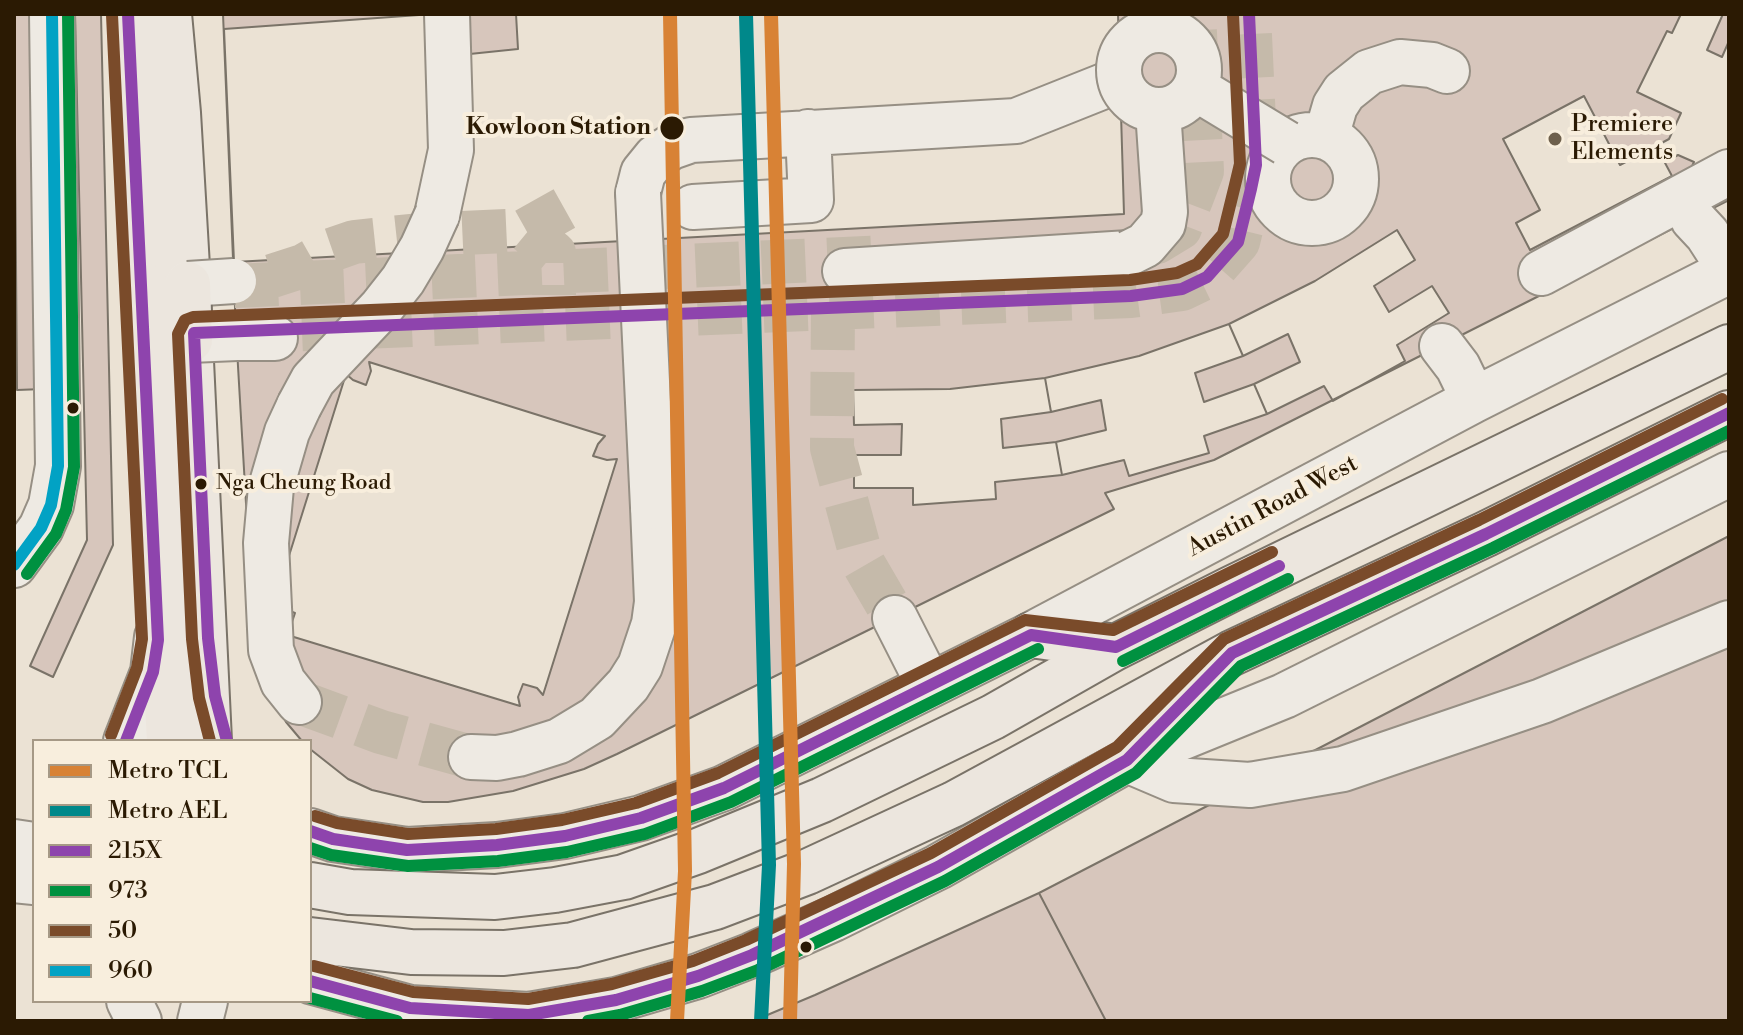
<!DOCTYPE html>
<style>
body{margin:0}
#map{position:relative;width:1743px;height:1035px;overflow:hidden;background:#ebe2d4;font-family:"Libre Bodoni",serif}
canvas{display:block}
.frame{position:absolute;inset:0;border:16px solid #2b1a03;pointer-events:none}
.legend{position:absolute;left:32px;top:739px;width:280px;height:264px;box-sizing:border-box;background:#f8eedd;border:2px solid #a69986;margin:0;padding:10px 14px;list-style:none;font-size:24px;color:#2b1a03}
.legend li{display:flex;align-items:center;gap:16px;height:40px}
.legend b{width:40px;border:2px solid #a69986}
</style>
<div id="map">
<canvas width="1743" height="1035"></canvas>
<div class="frame"></div>
<ul class="legend">
<li><b style="height:10px;background:#d88235"></b>Metro TCL</li>
<li><b style="height:10px;background:#00888a"></b>Metro AEL</li>
<li><b style="height:10px;background:#8e44ad"></b>215X</li>
<li><b style="height:10px;background:#009140"></b>973</li>
<li><b style="height:10px;background:#7a4b2a"></b>50</li>
<li><b style="height:10px;background:#02a2c4"></b>960</li>
</ul>
</div>
<script>
const ctx = document.querySelector('canvas').getContext('2d');
ctx.lineJoin = 'round';
function fill(path, color) { ctx.fillStyle = color; ctx.fill(path, 'evenodd'); }
const poly = rows => new Path2D(rows.map(r => 'M' + r).join(''));
function trace(path, color, width, dash) { ctx.strokeStyle = color; ctx.lineWidth = width; ctx.lineCap = dash ? 'butt' : 'round'; ctx.setLineDash(dash || []); ctx.stroke(path); }
function drawText(font, color, halo, rows, align = 'center') {
  ctx.font = font + ' "Libre Bodoni",serif'; ctx.lineWidth = 8; ctx.setLineDash([]); ctx.textBaseline = 'middle'; ctx.strokeStyle = halo; ctx.fillStyle = color; for (const [text, x, y, turn = 0] of rows) {
    ctx.save(); ctx.translate(x, y); ctx.rotate((+turn || 0) * Math.PI / 180); ctx.textAlign = isNaN(turn) ? turn : align; if (halo) ctx.strokeText(text, 0, 0); ctx.fillText(text, 0, 0); ctx.restore();
  }
}
const building = poly([
 [14,14,34,14,43,389,17,390,14,14],
 [75,14,101,14,113,545,53,677,30,666,87,540,75,14],
 [223,14,1729,14,1729,200,1214,460,1105,493,1114,509,617,754,584,769,513,791,448,802,423,802,372,790,348,779,310,749,310,741,302,741,286,722,271,696,254,641,236,332,223,14],
 [433,14,460,55,518,49,516,14,1118,14,1124,214,234,262,224,29,433,14],
 [1681,14,1723,14,1707,50,1722,57,1729,41,1729,175,1686,179,1694,162,1678,155,1665,162,1656,146,1669,139,1681,113,1637,92,1667,31,1672,33,1681,14],
 [1584,96,1620,165,1656,146,1672,176,1530,250,1516,223,1540,210,1503,139,1584,96],
 [1397,230,1415,260,1374,286,1389,312,1432,286,1449,313,1397,345,1405,361,1333,401,1324,386,1267,414,1254,384,1300,362,1288,334,1243,356,1229,324,1315,281,1397,230],
 [1229,324,1243,356,1195,373,1204,402,1254,384,1267,414,1204,436,1209,453,1129,476,1124,460,1062,475,1056,442,1106,430,1101,400,1051,412,1045,378,1139,356,1229,324],
 [369,362,605,436,598,444,593,456,607,460,617,459,543,695,537,688,523,684,518,697,520,706,284,634,291,625,295,613,282,608,272,610,346,374,353,380,366,385,371,371,369,362],
 [1045,378,1051,412,1001,419,1003,448,1056,442,1062,475,995,482,996,499,913,505,913,488,854,488,854,455,901,455,902,424,854,425,853,390,950,389,1045,378],
 [1729,536,1729,1021,1106,1021,1039,893,1729,536],
 [1039,893,1106,1021,753,1021,815,995,1039,893]
]);
fill(building, '#d7c6bc');
trace(building, '#7a7368', 2);
trace(poly([
 [526,230,583,198],
 [1144,244,1157,242,1180,228,1202,171,1194,14],
 [272,276,303,266,331,250,354,242,419,235,526,230,554,253,554,295],
 [234,286,887,257],
 [833,306,832,448,863,563,895,618],
 [236,332,1131,296,1182,289,1207,277,1238,242,1251,189,1256,165,1249,14],
 [299,702,381,732,471,757]
]), '#c5baaa', 44, [44, 22]);
const minor = poly([
 [1156,14,1157,30],
 '1268 179a44 44 0 1 1 88 0a44 44 0 1 1-88 0Z',
 [1326,137,1335,106,1344,92,1369,72,1400,62,1432,65,1447,71],
 [638,193,643,173,656,157,671,147,691,140,1016,121,1119,80],
 [693,207,811,200,808,132],
 [437,215,451,150,447,14],
 [1693,219,1707,234,1729,268],
 [845,271,1129,253],
 [1541,273,1729,172],
 [237,338,275,338],
 [1442,346,1458,367,1474,400],
 [299,406,287,432,271,487,266,543,271,650,283,682,299,702],
 [14,565,41,528,51,505,58,466,52,14],
 [895,618,929,685],
 [126,741,153,672,157,637],
 [471,757,497,758,518,754,559,741,597,718,628,685,640,666,654,624,657,602,653,507],
 [1127,760,1174,780,1250,785,1343,769,1542,701,1729,623],
 [310,831,333,839,407,850,497,845,565,836,641,818,724,788,1031,635,1474,400,1729,271],
 [14,842,34,845],
 [14,880,34,882],
 [310,981,410,1008,529,1015,616,1000,698,976,752,955,833,919,938,867,1127,760,1284,696,1729,474],
 [129,1001,139,1021],
 [200,1021,205,1001]
]);
const major = poly([
 [134,14,145,285],
 [169,14,178,113,188,284],
 [190,340,209,741],
 [147,342,169,741],
 [1031,635,1116,647],
 [1127,760,1198,685],
 [310,885,350,892,495,897,555,890,624,877,698,851,822,800,993,717,1116,647,1231,589,1729,347],
 [310,940,411,952,504,953,573,945,715,907,807,872,954,804,1232,653,1486,534,1729,413]
]);
trace(minor, '#968f84', 48);
trace(major, '#7a7368', 48);
trace(minor, '#eeeae3', 44);
trace(major, '#ece6de', 44);
const minorBridge = poly([
 '1119 70a40 40 0 1 1 80 0a40 40 0 1 1-80 0Z',
 [1195,88,1286,143],
 [638,193,653,507],
 [1129,253,1145,245,1163,224,1165,212,1158,111],
 [188,284,234,281],
 [190,340,237,338],
 [299,406,313,380,381,308,403,280,422,248,437,215]
]);
const majorBridge = poly([
 [188,284,190,340],
 [145,285,147,342]
]);
trace(minorBridge, '#968f84', 48, []);
trace(majorBridge, '#7a7368', 48, []);
trace(minorBridge, '#eeeae3', 44);
trace(majorBridge, '#ece6de', 44);
trace(poly([
 [126,741,153,672,158,640,128,14],
 [227,741,215,696,208,638,194,333,1131,296,1182,289,1207,277,1238,242,1251,189,1256,165,1249,14],
 [310,831,333,839,407,850,497,845,565,836,641,818,724,788,1031,635,1116,647,1279,566],
 [310,981,410,1008,529,1015,616,1000,698,976,752,955,938,867,1127,760,1232,653,1486,534,1729,413]
]), '#8e44ad', 12);
trace(poly([
 [27,574,56,534,66,510,74,467,68,14],
 [1123,661,1288,579],
 [310,848,331,855,408,866,498,861,567,852,645,834,731,802,1038,649],
 [310,998,397,1021],
 [588,1021,620,1015,702,991,758,970,945,881,1136,773,1241,666,1493,548,1729,431]
]), '#009140', 12);
trace(poly([
 [111,735,137,668,142,639,112,15],
 [210,741,199,698,192,639,178,334,185,320,193,317,1130,280,1177,273,1197,264,1223,234,1235,185,1240,164,1233,15],
 [315,816,337,823,408,834,496,829,562,820,636,803,718,773,1025,620,1113,630,1272,552],
 [314,966,413,992,528,999,612,984,693,961,746,940,931,853,1117,747,1224,639,1479,520,1722,399]
]), '#7a4b2a', 12);
trace(poly([
 [14,565,41,528,51,505,58,466,52,14]
]), '#02a2c4', 12);
trace(poly([
 [670,14,685,871,677,1021],
 [771,14,794,864,790,1021]
]), '#d88235', 14);
trace(poly([
 [746,14,769,865,761,1021]
]), '#00888a', 14);
for (const [x, y, r, color] of [
 [672,128,13,"#2b1a03"],
 [1555,139,8,"#6e604c"],
 [73,408,7,"#2b1a03"],
 [201,484,7,"#2b1a03"],
 [806,947,7,"#2b1a03"]
]) { const dot = new Path2D(); dot.arc(x, y, r, 0, 2 * Math.PI); ctx.fillStyle = color; ctx.fill(dot); trace(dot, '#f8eedd', 3); }
drawText('22px', '#2b1a03', '#f8eedd', [
 ["Nga Cheung Road",216,484]
], 'left');
drawText('24px', '#2b1a03', '#f8eedd', [
 ["Premiere",1571,125],
 ["Elements",1571,153]
], 'left');
drawText('bold 24px', '#2b1a03', '#f8eedd', [
 ["Kowloon Station",651,128]
], 'right');
drawText('24px', '#2b1a03', '#f8eedd', [
 ["Austin Road West",1273,507,-28]
]);
</script>
